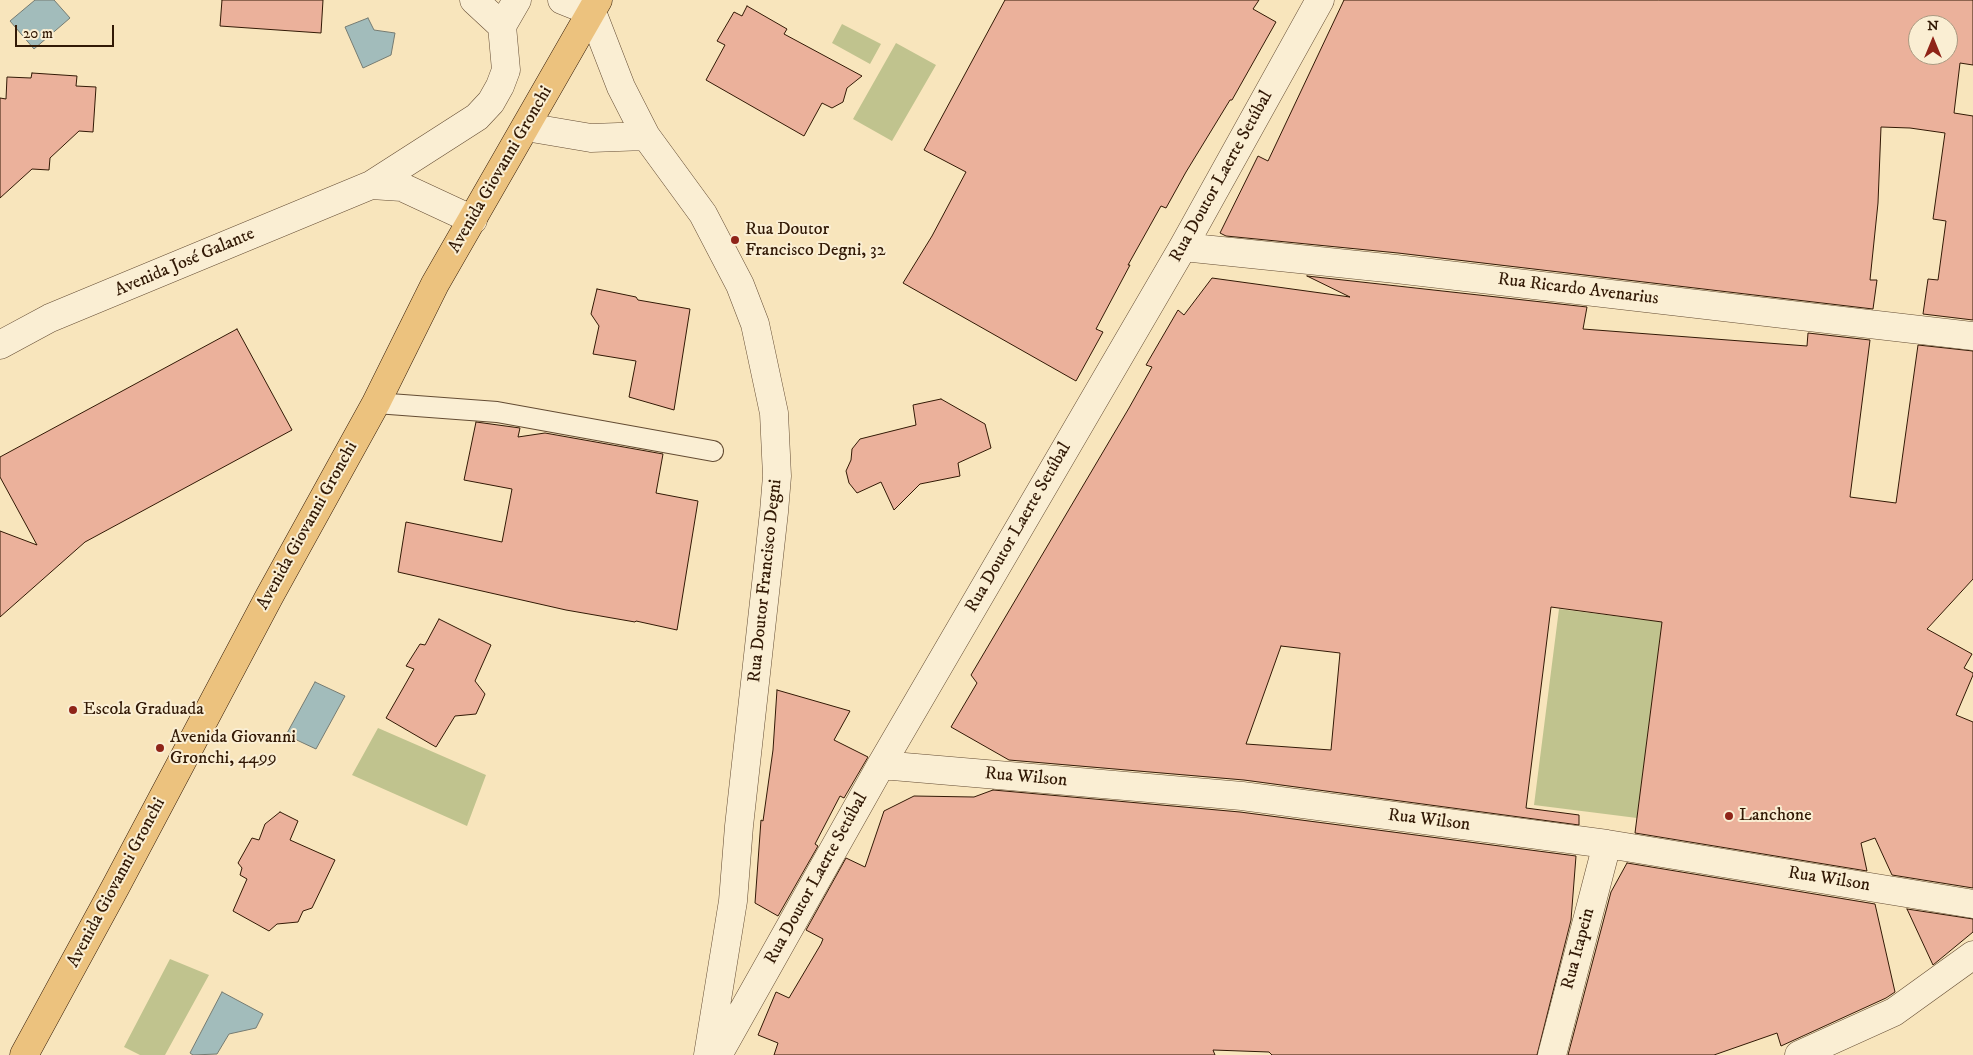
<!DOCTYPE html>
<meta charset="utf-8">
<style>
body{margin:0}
#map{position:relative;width:1973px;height:1055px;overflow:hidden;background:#f8e5bc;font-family:"IM FELL DW Pica",serif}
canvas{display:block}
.north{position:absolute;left:1908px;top:15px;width:50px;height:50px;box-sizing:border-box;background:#faeed3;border:1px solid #aa9981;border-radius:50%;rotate:0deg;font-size:14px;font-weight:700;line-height:20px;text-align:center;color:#321905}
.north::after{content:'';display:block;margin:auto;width:18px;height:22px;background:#8f2418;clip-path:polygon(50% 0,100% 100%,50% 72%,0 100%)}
.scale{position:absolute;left:15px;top:25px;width:99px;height:22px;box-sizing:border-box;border:2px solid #321905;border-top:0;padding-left:6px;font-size:15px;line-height:18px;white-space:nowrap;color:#321905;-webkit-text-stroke:4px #faeed3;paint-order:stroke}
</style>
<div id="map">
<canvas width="1973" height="1055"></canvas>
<div class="north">N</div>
<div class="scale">20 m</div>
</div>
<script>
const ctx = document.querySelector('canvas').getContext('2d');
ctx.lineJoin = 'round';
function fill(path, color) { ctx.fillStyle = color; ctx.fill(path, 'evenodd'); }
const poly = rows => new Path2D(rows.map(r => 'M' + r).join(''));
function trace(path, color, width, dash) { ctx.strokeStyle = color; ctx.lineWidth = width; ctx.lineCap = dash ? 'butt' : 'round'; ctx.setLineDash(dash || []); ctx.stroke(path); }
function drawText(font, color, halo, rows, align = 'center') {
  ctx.font = font + ' "IM FELL DW Pica",serif'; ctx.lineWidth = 4; ctx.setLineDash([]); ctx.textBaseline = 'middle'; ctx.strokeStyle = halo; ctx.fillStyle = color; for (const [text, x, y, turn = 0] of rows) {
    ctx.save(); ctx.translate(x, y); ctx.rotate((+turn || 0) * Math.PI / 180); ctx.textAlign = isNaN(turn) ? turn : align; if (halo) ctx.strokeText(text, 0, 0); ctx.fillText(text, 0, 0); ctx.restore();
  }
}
fill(poly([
 [842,24,881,44,870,64,832,43],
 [896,43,936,65,892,141,853,119],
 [1559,609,1662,622,1637,818,1534,805],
 [378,728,486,775,467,826,352,775],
 [170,959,209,975,165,1055,140,1055,124,1047]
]), '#c0c38e');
const water = poly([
 [35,0,54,0,70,18,34,49,10,21,35,0],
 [368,18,374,30,395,33,391,55,363,68,345,27,368,18],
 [315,682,345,696,316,749,286,735,315,682],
 [222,992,263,1014,256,1028,229,1034,217,1054,193,1055,190,1053,222,992]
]);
fill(water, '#a2bcbb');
trace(water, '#757b72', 1);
const building = poly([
 [222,0,323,0,321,33,220,26,222,0],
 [1005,0,1259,0,1253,9,1276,22,1232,100,1230,100,1186,172,1166,208,1161,206,1128,265,1130,265,1096,329,1103,332,1076,381,903,283,932,236,966,172,924,150,1005,0],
 [1344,0,1973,0,1973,65,1960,63,1954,113,1973,116,1973,320,1923,314,1928,279,1938,280,1946,221,1933,219,1945,133,1910,128,1881,127,1878,203,1870,280,1877,280,1873,309,1398,253,1226,236,1220,233,1258,156,1268,161,1344,0],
 [1918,25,1948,25,1948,55,1918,55,1918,25],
 [747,6,787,29,784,34,862,76,847,88,843,102,832,108,822,103,804,136,706,80,725,45,717,41,734,12,742,16,747,6],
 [32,73,77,76,76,86,96,87,93,132,79,131,50,158,49,170,32,169,0,198,0,98,6,99,7,77,31,78,32,73],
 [1307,276,1587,307,1583,329,1807,346,1808,333,1870,340,1850,497,1896,503,1918,345,1973,351,1973,579,1927,629,1972,654,1964,668,1973,673,1973,675,1956,715,1973,722,1973,888,1892,875,1875,838,1861,843,1867,871,1635,833,1662,622,1551,607,1526,808,1579,815,1579,825,1244,780,1009,760,951,727,977,683,971,675,1129,408,1152,367,1146,365,1178,310,1184,315,1212,278,1350,297,1307,276],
 [1281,646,1340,653,1331,750,1246,744,1281,646],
 [597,289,636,297,638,300,690,309,674,410,629,397,636,361,593,354,599,326,591,314,597,289],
 [237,329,292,430,85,542,0,617,0,531,37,545,0,477,0,457,237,329],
 [941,399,985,424,991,448,958,463,960,476,920,484,894,510,881,482,857,493,849,483,846,471,851,460,852,449,860,439,916,425,913,405,941,399],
 [476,422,520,428,518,437,545,433,663,454,656,493,698,501,677,630,636,621,635,622,566,610,398,572,406,522,502,542,512,489,464,480,476,422],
 [439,619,491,645,475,681,485,694,476,714,455,716,436,747,386,718,414,669,406,666,420,644,425,645,439,619],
 [777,690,850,711,834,740,868,757,844,798,840,796,815,844,818,846,778,916,755,903,761,820,763,821,773,750,777,690],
 [993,790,1240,812,1576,856,1571,920,1537,1055,1272,1055,1269,1052,1213,1050,1215,1055,774,1055,778,1043,758,1035,776,992,789,998,821,944,823,939,806,930,846,858,865,867,884,811,914,796,974,797,993,790],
 [280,812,298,821,290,840,335,860,312,908,303,911,298,922,277,924,269,931,233,911,247,879,240,875,242,868,238,863,252,838,259,840,265,824,280,812],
 [1627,863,1875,904,1895,992,1886,998,1781,1046,1777,1033,1714,1055,1568,1055,1611,892,1627,863],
 [1907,909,1973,919,1973,932,1933,965,1907,909]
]);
fill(building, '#ebb19b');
trace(building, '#321905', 1);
const service = poly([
 [376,403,497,412,713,451]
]);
const minor = poly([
 [474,0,502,26],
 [562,0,592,12,621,87,646,136,703,214,740,285,755,324,774,413,777,476,774,512,739,826,733,901,708,1055],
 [526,127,591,138,646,136],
 [371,185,402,187,473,220],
 [1183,247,1396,269,1973,336],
 [0,345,50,318,371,185,477,117,491,102,500,86,506,70,502,26,517,0],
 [881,765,1242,796,1607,844,1973,904],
 [718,1055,881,765,1183,247,1320,0],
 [1552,1055,1607,844],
 [1799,1055,1894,1012,1973,955]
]);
const primary = poly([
 [24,1055,116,886,269,597,376,403,435,284,598,0]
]);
trace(service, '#644c33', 22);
trace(minor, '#644c33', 29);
trace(primary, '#321905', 29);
trace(service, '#faeed3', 20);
trace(minor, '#faeed3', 28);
trace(primary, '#ecc27e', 28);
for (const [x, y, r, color] of [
 [735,240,5,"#8f2418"],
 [73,710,5,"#8f2418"],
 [160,748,5,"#8f2418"],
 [1729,816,5,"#8f2418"]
]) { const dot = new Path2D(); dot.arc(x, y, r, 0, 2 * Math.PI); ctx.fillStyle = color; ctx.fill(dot); trace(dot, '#faeed3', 2); }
drawText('18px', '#321905', '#faeed3', [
 ["Avenida Giovanni Gronchi",501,170,-60],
 ["Rua Doutor Laerte Setúbal",1222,177,-61],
 ["Avenida José Galante",185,263,-23],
 ["Rua Ricardo Avenarius",1578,290,7],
 ["Avenida Giovanni Gronchi",308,526,-61],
 ["Rua Doutor Laerte Setúbal",1019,528,-60],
 ["Rua Doutor Francisco Degni",766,581,-84],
 ["Rua Wilson",1026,778,5],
 ["Rua Wilson",1429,821,7],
 ["Rua Doutor Laerte Setúbal",817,879,-61],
 ["Rua Wilson",1829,880,9],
 ["Avenida Giovanni Gronchi",117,883,-62],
 ["Rua Itapein",1579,949,-75]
]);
drawText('18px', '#321905', '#faeed3', [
 ["Rua Doutor",745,230],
 ["Francisco Degni, 32",745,251],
 ["Escola Graduada",83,710],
 ["Avenida Giovanni",170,738],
 ["Gronchi, 4499",170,759],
 ["Lanchone",1739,816]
], 'left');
</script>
